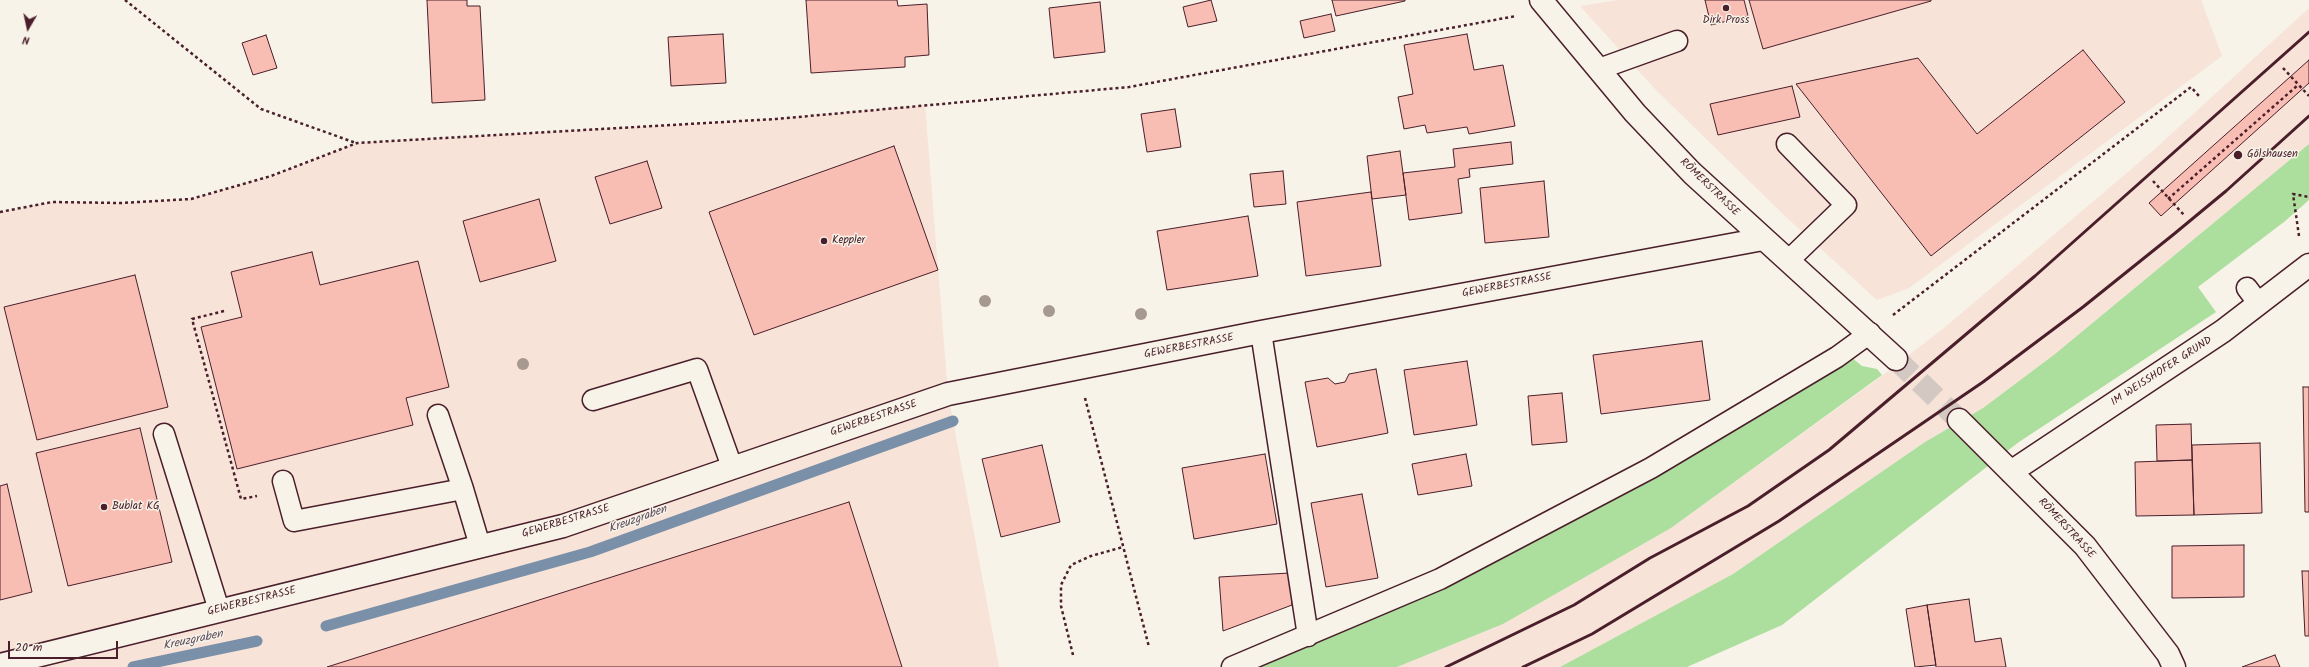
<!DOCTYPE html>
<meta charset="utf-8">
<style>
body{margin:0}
#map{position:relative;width:2309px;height:667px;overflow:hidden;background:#f7f3e8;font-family:Kalam,sans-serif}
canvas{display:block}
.north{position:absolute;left:8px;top:8px;width:40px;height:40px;-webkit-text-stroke:3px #f7f3e8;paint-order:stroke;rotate:189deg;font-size:11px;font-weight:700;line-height:16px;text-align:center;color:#4a1f2b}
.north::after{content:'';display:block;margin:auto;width:14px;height:18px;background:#4a1f2b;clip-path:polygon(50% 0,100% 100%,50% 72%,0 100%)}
.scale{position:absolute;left:8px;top:641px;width:110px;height:18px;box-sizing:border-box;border:2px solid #4a1f2b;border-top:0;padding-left:5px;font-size:12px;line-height:14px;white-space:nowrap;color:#4a1f2b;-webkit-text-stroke:3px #f7f3e8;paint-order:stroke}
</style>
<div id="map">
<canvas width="2309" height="667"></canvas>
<div class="north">N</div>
<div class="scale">20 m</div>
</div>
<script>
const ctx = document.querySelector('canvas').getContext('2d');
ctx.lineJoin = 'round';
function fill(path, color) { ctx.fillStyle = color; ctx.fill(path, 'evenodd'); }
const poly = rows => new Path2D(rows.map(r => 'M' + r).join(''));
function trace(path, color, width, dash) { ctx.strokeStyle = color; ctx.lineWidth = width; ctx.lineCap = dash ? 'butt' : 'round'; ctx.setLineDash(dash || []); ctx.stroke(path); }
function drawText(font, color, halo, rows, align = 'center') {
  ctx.font = font + ' Kalam,sans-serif'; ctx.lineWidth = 3; ctx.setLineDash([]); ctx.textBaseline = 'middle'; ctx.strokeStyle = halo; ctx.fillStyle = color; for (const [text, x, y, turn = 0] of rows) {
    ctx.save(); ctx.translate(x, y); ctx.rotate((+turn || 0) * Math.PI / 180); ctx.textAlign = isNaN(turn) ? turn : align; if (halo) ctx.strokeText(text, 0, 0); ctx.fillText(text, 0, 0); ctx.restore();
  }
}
fill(poly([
 [1619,0,2201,0,2222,56,1909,288,1877,300,1785,216,1655,89,1580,6],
 [2309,8,2309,144,2055,354,1983,408,1925,442,1733,574,1560,667,1397,667,1503,624,1671,528,1871,384,1944,328,2155,149],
 [925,105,948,394,999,667,0,667,0,212,52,202,121,203,191,199,271,176,357,143,776,119]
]), '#f7e3d8');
fill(poly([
 [2309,144,2309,200,2284,222,2198,287,2216,312,2019,442,1782,625,1687,667,1560,667,1733,574,1925,442,1983,408,2055,354],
 [1841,349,1862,366,1877,369,1882,375,1671,528,1503,624,1397,667,1251,667,1647,464]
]), '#acde9e');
trace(poly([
 [326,626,590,552,953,421],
 [133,667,257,641]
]), '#7a8fa8', 11);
const building = poly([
 [427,0,467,0,467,6,480,6,485,100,432,103,427,0],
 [806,0,897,0,898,6,927,4,929,55,905,57,905,67,811,73,806,0],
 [1211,0,1217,21,1188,27,1183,7,1211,0],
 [1332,0,1405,0,1405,1,1336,16,1332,0],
 [1705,0,1744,0,1748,16,1711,25,1705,0],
 [1749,0,1931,0,1931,1,1763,49,1749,0],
 [1100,2,1105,52,1054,58,1049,8,1100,2],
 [1331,14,1335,31,1304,38,1300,21,1331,14],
 [723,34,726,83,671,86,668,37,723,34],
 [1467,34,1474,70,1503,65,1515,126,1469,134,1467,127,1427,133,1425,125,1404,129,1398,97,1413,94,1404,45,1467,34],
 [266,35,277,68,253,75,242,43,266,35],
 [2083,50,2125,102,1931,256,1796,84,1918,58,1977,134,2083,50],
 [2309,60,2309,83,2161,216,2149,203,2309,60],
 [1792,86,1800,117,1718,135,1710,104,1792,86],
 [1175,109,1181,147,1147,152,1141,114,1175,109],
 [1511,142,1513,164,1469,169,1470,177,1458,179,1462,213,1409,220,1403,173,1455,167,1453,149,1511,142],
 [894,146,938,270,754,335,709,212,894,146],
 [1400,151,1406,195,1372,199,1367,156,1400,151],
 [647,161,662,208,610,224,595,177,647,161],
 [1283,171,1286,204,1254,207,1250,174,1283,171],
 [1544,181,1549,237,1485,243,1480,188,1544,181],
 [1371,192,1381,266,1306,276,1297,202,1371,192],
 [539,199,556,261,480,282,463,221,539,199],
 [1248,216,1258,276,1167,290,1157,231,1248,216],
 [312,252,320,285,418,261,449,387,406,398,413,425,237,469,201,327,242,317,231,272,312,252],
 [135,275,168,407,37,440,4,307,135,275],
 [1702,341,1710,400,1601,414,1593,355,1702,341],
 [1467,361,1477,425,1414,435,1404,370,1467,361],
 [1376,369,1388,433,1317,447,1305,382,1328,378,1335,384,1345,382,1349,374,1376,369],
 [2303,387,2309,387,2309,512,2305,512,2303,387],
 [1562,393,1567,442,1532,445,1528,396,1562,393],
 [2191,424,2192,460,2157,461,2156,425,2191,424],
 [140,428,172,562,68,586,36,453,140,428],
 [2260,443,2262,513,2194,515,2192,445,2260,443],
 [1042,445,1060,522,1001,537,982,459,1042,445],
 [1265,454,1277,524,1194,539,1182,468,1265,454],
 [1466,454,1472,486,1418,495,1412,464,1466,454],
 [2192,460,2194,515,2136,516,2135,462,2192,460],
 [7,484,32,592,0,600,0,486,7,484],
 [1362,494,1378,578,1326,587,1311,503,1362,494],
 [849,502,902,667,327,667,849,502],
 [2244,545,2244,597,2172,598,2172,546,2244,545],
 [2302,571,2309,571,2309,636,2305,636,2302,571],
 [1290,573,1292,605,1223,631,1219,577,1290,573],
 [1969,599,1975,642,2001,638,2006,667,1936,667,1927,605,1969,599],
 [1927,605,1936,665,1915,667,1906,609,1927,605],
 [2275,655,2280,667,2242,667,2275,655]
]);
fill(building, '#f8bdb3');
trace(building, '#4a1f2b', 1);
trace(poly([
 [1896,359,1959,420]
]), '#d4c9c2', 22, [22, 11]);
const lane = poly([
 [1599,69,1677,41],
 [1787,144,1846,205,1788,261],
 [2247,288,2259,304],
 [1261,332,1308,636],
 [593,400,697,369,732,467],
 [438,415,463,489],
 [164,434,219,610],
 [283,481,294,521,463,489,480,546],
 [1232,667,1440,579,1651,468,1837,357,1870,333]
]);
const street = poly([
 [1541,0,1635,113,1692,173,1896,359],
 [1959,420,2085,546,2168,654,2174,667],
 [2011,472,2223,331,2309,265],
 [0,665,563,526,948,394,1261,332,1763,239]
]);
trace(lane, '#4a1f2b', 23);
trace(street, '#4a1f2b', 25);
trace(poly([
 [125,0,261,109,356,143],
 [2283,68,2309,96],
 [2153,181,2184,215],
 [2168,199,2298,85],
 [0,212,52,202,121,203,191,199,271,176,357,143,776,119,1129,87,1516,16],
 [2299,236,2293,194,2309,197],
 [224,311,192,319,241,499,257,496],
 [1893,315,2191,87,2199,96],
 [1085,398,1149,647],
 [1073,655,1061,606,1061,585,1071,565,1091,556,1123,547]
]), '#4a1f2b', 2.5, [3, 3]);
trace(lane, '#f7f3e8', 20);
trace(street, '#f7f3e8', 22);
trace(poly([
 [1446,667,1574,605,1650,558,1748,506,1829,450,2035,276,2309,32],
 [1523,667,1592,634,1779,521,1983,382,2083,307,2174,234,2226,191,2309,116]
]), '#4a1f2b', 3);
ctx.fillStyle = '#a59990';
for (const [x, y] of [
 [985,301],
 [1049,311],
 [1141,314],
 [523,364]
]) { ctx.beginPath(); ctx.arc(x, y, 6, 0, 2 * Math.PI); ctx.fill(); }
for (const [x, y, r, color] of [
 [1726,8,4,"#4a1f2b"],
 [2238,155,5,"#4a1f2b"],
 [824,241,4,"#4a1f2b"],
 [104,507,4,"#4a1f2b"]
]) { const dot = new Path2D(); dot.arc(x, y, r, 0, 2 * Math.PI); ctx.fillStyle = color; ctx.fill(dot); trace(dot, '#f7f3e8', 1.5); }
drawText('11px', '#4a1f2b', '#f7f3e8', [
 ["Dirk Pross",1726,21,"center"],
 ["Gölshausen",2247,155],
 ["Keppler",832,241],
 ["Bublat KG",112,507]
], 'left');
drawText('11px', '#4a1f2b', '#f7f3e8', [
 ["RÖMERSTRASSE",1709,188,44],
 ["GEWERBESTRASSE",1507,286,-11],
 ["GEWERBESTRASSE",1189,347,-11],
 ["IM WEISSHOFER GRUND",2162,372,-33],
 ["GEWERBESTRASSE",874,419,-19],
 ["GEWERBESTRASSE",566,522,-17],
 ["RÖMERSTRASSE",2066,529,47],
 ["GEWERBESTRASSE",252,602,-14]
]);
drawText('italic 12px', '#5e4e5f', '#f7f3e8', [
 ["Kreuzgraben",638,520,-20],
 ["Kreuzgraben",193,641,-12]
]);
</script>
